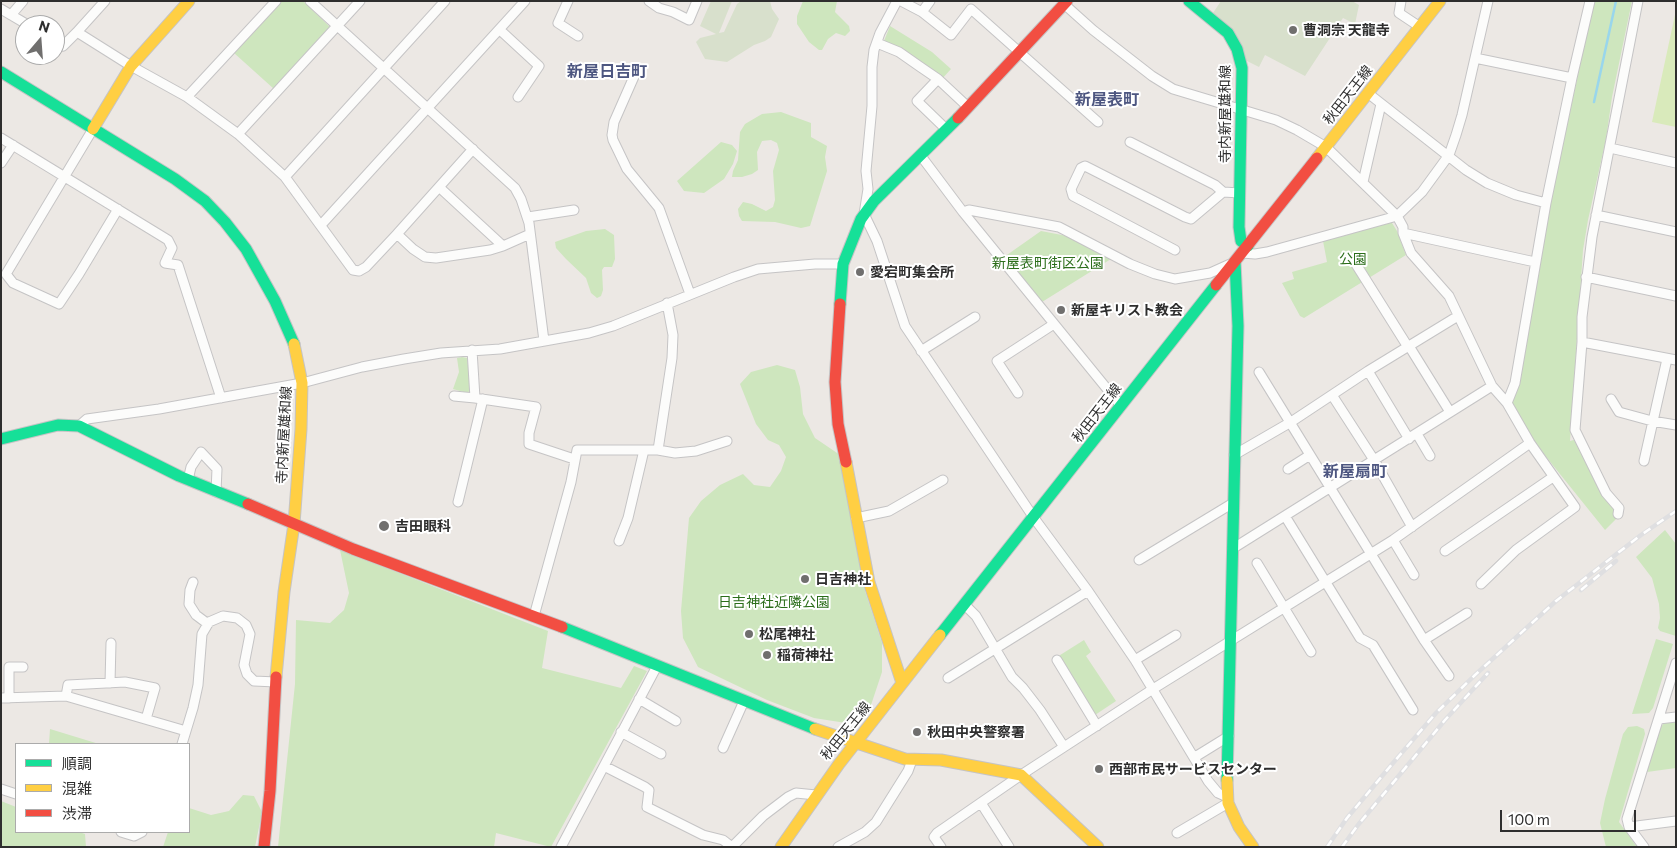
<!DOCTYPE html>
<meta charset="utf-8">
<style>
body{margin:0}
#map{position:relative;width:1677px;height:848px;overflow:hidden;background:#ece8e4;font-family:Commissioner,"Noto Sans JP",sans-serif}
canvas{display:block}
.frame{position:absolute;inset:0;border:2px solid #2e2e2e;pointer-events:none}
.legend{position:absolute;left:15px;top:743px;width:175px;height:90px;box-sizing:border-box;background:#fff;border:1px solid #ababab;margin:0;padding:6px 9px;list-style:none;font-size:15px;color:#2e2e2e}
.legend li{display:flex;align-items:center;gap:10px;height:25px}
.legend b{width:25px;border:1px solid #ababab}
.north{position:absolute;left:15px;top:15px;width:50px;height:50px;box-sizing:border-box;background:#fff;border:1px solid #ababab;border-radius:50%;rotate:18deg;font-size:14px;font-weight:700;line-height:20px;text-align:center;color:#2e2e2e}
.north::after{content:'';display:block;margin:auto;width:18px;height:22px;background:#706f6e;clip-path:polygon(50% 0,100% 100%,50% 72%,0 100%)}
.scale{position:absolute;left:1500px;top:810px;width:136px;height:22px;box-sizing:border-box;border:2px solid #2e2e2e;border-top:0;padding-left:6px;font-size:15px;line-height:18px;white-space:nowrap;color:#2e2e2e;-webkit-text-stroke:4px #fff;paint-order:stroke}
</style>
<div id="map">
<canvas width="1677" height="848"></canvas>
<div class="frame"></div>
<ul class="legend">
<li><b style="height:6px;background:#16e098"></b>順調</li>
<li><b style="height:6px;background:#ffcf43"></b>混雑</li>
<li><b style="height:6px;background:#f24e42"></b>渋滞</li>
</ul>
<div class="north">N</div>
<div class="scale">100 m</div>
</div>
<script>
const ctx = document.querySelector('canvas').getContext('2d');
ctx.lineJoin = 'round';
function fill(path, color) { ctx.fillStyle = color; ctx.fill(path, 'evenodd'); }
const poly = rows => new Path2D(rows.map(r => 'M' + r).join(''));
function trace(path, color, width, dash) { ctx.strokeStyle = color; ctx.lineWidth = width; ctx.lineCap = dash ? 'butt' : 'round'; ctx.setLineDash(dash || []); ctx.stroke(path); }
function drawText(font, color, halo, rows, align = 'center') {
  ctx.font = font + ' Commissioner,"Noto Sans JP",sans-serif'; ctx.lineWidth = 4; ctx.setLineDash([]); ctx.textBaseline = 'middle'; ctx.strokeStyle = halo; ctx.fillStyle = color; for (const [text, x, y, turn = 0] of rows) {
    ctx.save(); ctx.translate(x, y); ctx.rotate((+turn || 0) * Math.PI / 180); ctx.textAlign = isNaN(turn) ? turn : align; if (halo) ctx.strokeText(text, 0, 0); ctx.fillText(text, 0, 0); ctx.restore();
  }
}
fill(poly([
 [282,1,303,1,330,27,274,89,234,53],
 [803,1,837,1,835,12,849,26,850,31,845,36,836,33,828,39,822,50,819,50,809,42,797,24,797,16],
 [1594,1,1632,1,1612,97,1606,139,1588,220,1583,250,1570,441,1577,439,1594,480,1617,509,1617,518,1605,530,1535,443,1511,400,1554,185],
 [890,26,932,52,951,69,941,80,884,41],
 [781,112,811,123,811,137,827,146,825,157,827,171,810,226,801,228,775,222,742,221,739,216,738,209,743,202,752,204,766,211,773,207,775,200,773,171,779,150,777,143,771,140,762,141,757,152,758,170,752,174,742,177,732,177,733,171,738,160,740,132,745,124,762,114],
 [721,142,732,145,737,151,733,164,724,179,704,193,684,191,677,181],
 [1387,221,1392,223,1397,231,1406,255,1304,318,1300,316,1282,283,1294,279,1292,272,1327,262,1323,241],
 [605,229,614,235,615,259,612,267,604,267,602,270,603,290,601,296,597,298,591,293,586,278,566,259,556,248,555,242,586,231],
 [1041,231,1067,236,1111,259,1042,302,1004,257],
 [462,357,467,358,471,390,467,393,453,389,459,372,457,358],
 [777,365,795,370,800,387,803,414,815,438,840,455,865,591,882,643,882,672,870,708,846,723,814,718,767,700,698,667,683,638,681,611,689,518,701,501,720,485,743,474,754,485,770,487,781,471,786,457,779,445,768,440,756,424,740,384,751,372],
 [1665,530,1676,544,1676,636,1660,631,1658,628,1660,618,1659,604,1652,578,1636,557],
 [340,550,548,631,542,668,621,688,634,666,647,671,551,847,496,833,494,847,278,847,295,684,296,620,330,623,344,610,349,593],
 [1656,639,1673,644,1653,708,1649,713,1632,714],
 [1084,640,1091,652,1086,656,1116,701,1095,715,1057,657],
 [1676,722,1676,768,1647,772,1659,730,1664,723],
 [1637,726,1644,729,1645,734,1619,822,1637,847,1606,847,1600,823,1605,799,1623,734,1628,727],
 [50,729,99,744,49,744],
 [243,795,254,796,262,812,255,847,163,847,168,832,189,832,189,808,211,815,229,811],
 [1,801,16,807,16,832,79,832,85,834,86,847,1,847]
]), '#cee6be');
fill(poly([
 [711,1,732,1,719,33,724,32,737,4,741,1,770,1,772,9,779,19,771,37,765,41,754,45,727,62,705,59,696,42,700,38,716,34,700,26],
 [1221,1,1352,1,1359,5,1355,24,1343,18,1305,76,1265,55,1259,67,1245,60,1211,16]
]), '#d8e0cc');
fill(poly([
 [1676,10,1676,127,1652,122]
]), '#d9eabb');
trace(poly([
 [1594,102,1616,1]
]), '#99d6ec', 2.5);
const street = poly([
 [310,1,515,188,521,199,529,223,544,341],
 [568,1,558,23,578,36],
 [649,1,659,8,673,12,689,20,697,1],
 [897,1,880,33,874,50,872,67,872,106,866,171,868,189,864,214,877,241,905,326,1034,518,1088,591,1135,660,1208,781,1218,793,1227,797],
 [901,1,922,12,951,35,971,9,1098,122],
 [1401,1,1399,13,1420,27],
 [1638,1,1592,237,1582,317,1582,342,1676,360],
 [1064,4,1093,30,1152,76,1173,89,1276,120,1297,130,1326,147,1397,216,1403,227,1403,233,1411,253,1449,296,1492,386,1507,403],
 [1,9,28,25],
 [922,12,930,1],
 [11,15,23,1],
 [500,30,539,66,518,97],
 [77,32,105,1],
 [55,41,63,46,77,32,131,66,187,97,238,134,285,177,353,270,359,271,366,267,397,234,413,249,425,257,436,258,490,250,503,246,530,234],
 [877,43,899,52,919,66,938,79,968,107],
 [1475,58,1572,78],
 [636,72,614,122,612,135,613,140,627,169,659,208,690,294],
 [938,79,917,101,947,130],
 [1369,94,1466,170,1487,183,1516,195,1546,203],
 [187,97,276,1],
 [93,129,6,274,13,283,59,304,79,274,118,209],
 [238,134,360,1],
 [1,138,168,240,172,248,165,263,178,265,221,398],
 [1130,142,1215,185,1223,192],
 [1610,148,1676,163],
 [921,156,963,212,1121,406],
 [1,163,13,145],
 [285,177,445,1],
 [1363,182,1381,104],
 [439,187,503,246],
 [963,212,969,210,1059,227,1130,264,1155,274,1175,279,1210,273,1230,264],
 [1596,215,1676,232],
 [528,217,574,210],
 [321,225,525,1],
 [1403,233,1535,262],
 [397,234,473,149],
 [1175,250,1073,196,1071,189,1081,168,1085,166,1091,169,1185,217,1191,219,1223,192,1240,193],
 [1242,253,1255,254,1267,252,1397,216,1422,192,1449,155,1456,135,1462,115,1488,1],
 [1354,261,1408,347],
 [1586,277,1676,296],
 [1582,342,1575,430,1606,493,1619,508,1618,514],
 [1409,346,1450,412],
 [472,350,475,398,536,407,529,433,529,444,574,459],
 [921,351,975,317],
 [1368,371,1409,439],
 [1259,372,1424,640,1449,676],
 [1018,393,997,361,1054,324],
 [1332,395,1374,460,1412,527],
 [454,396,475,398],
 [1611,399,1619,412,1652,421,1676,425],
 [79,426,87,419,159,409,302,383,362,367,404,359,441,353,500,349,589,333,613,326,734,277,758,269,815,264,843,264],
 [1417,434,1430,456],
 [658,450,675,453,696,451,727,441],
 [1234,455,1291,422,1368,371,1458,316],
 [1644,461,1667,359],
 [1288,469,1310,455],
 [188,480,191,467,201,452,217,469,216,492],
 [458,502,483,399],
 [1285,516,1360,638,1373,645,1413,710],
 [856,518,889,511,943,480],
 [1393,540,1414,575],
 [619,541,628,518,644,450],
 [1232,549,1492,386],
 [1445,551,1553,477],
 [1139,560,1233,503],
 [1257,563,1311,652],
 [193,582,190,590,189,604,196,615,208,624],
 [1481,584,1516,550,1575,507,1530,443,1507,403,1515,383,1546,203,1572,78,1590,1],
 [964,604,976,616,1012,677,1023,688,1040,710,1064,747],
 [534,616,571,482,577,450,658,450,672,358,673,335,667,303],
 [1424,640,1467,613],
 [1057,660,1097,726],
 [1135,660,1176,635],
 [948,678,1088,591],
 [110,683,111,643],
 [66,696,68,685,125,682,155,688,146,719],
 [1,698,66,696,186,731],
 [9,698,9,667,23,667],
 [639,699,676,721],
 [1659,719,1676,717],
 [621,732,661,754],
 [182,744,193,708,198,685,202,634,209,622,223,616,237,618,246,625,250,634,244,665,247,674,254,681,276,682],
 [723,748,744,701],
 [1195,757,1229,736],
 [604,766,645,787,649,790,647,807,703,835,723,840,732,847],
 [1,789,16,794],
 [981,803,1009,847],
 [1629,827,1676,821],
 [121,832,134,836,142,832],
 [1177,833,1228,803],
 [561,847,657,666],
 [732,847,763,816,788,797,796,793,816,795],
 [838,847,865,832,876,822,908,771,912,760],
 [941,847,934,837,937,833,1021,775,1153,689,1393,540,1530,443],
 [1644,847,1629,827,1627,819,1676,663]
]);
const fast = poly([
 [1189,1,1228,33,1237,49,1242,68,1239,227,1241,241,1248,246],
 [1,72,175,179,205,201,225,222,246,249,275,301,294,344],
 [840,304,843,264,861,219,874,201,958,118],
 [1,439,58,425,79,426,179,476,248,504],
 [562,627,815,729],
 [940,635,1216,285],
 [1227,780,1238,326,1235,262]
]);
const slow = poly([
 [93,129,131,66,189,1],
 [1317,158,1440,1],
 [846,462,869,582,902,683],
 [276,677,284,592,294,524,301,429,302,383,294,344],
 [815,729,905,759,941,760,1021,775,1098,847],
 [1227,780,1228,803,1239,827,1253,847],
 [781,847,839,764,940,635]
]);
const jam = poly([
 [958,118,1067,1],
 [1216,285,1317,158],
 [840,304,835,382,838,424,846,462],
 [248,504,353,549,562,627],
 [264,847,270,791,276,677]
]);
trace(street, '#c5c4c5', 11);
trace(fast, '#c5c4c5', 13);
trace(slow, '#c5c4c5', 13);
trace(jam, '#c5c4c5', 13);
trace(street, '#fcfcfb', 9);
trace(fast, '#16e098', 11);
trace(slow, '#ffcf43', 11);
trace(jam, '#f24e42', 11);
const rail = poly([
 [1581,590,1616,561],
 [1327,847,1347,818,1393,763,1436,713,1475,675,1556,601,1641,535,1676,511],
 [1342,847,1358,825,1445,720,1488,673]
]);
trace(rail, '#dfdfe1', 4.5);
trace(rail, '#fff', 2.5, [8]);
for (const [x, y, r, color] of [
 [1293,30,5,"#706f6e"],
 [860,272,5,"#706f6e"],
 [1061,310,5,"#706f6e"],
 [384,526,6,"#706f6e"],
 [805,579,5,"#706f6e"],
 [749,634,5,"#706f6e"],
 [767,655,5,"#706f6e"],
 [917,732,5,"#706f6e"],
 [1099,769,5,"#706f6e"]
]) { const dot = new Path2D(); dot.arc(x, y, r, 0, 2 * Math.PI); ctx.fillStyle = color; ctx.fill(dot); trace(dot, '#fff', 2); }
drawText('bold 14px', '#2e2e2e', '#fff', [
 ["曹洞宗 天龍寺",1303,30],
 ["愛宕町集会所",870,272],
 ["新屋キリスト教会",1071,310],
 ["吉田眼科",395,526],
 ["日吉神社",815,579],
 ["松尾神社",759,634],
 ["稲荷神社",777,655],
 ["秋田中央警察署",927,732],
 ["西部市民サービスセンター",1109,769]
], 'left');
drawText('14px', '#2e2e2e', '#fff', [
 ["秋田天王線",1348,95,-52],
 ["寺内新屋雄和線",1225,114,-90],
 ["秋田天王線",1097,413,-52],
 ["寺内新屋雄和線",284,435,-87],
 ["秋田天王線",846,731,-51]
]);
drawText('14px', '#2c6e1b', '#fff', [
 ["公園",1353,259],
 ["新屋表町街区公園",1048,263],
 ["日吉神社近隣公園",774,602]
]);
drawText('bold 16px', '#4d5680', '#fff', [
 ["新屋日吉町",607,72],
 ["新屋表町",1107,100],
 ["新屋扇町",1355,472]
]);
</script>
